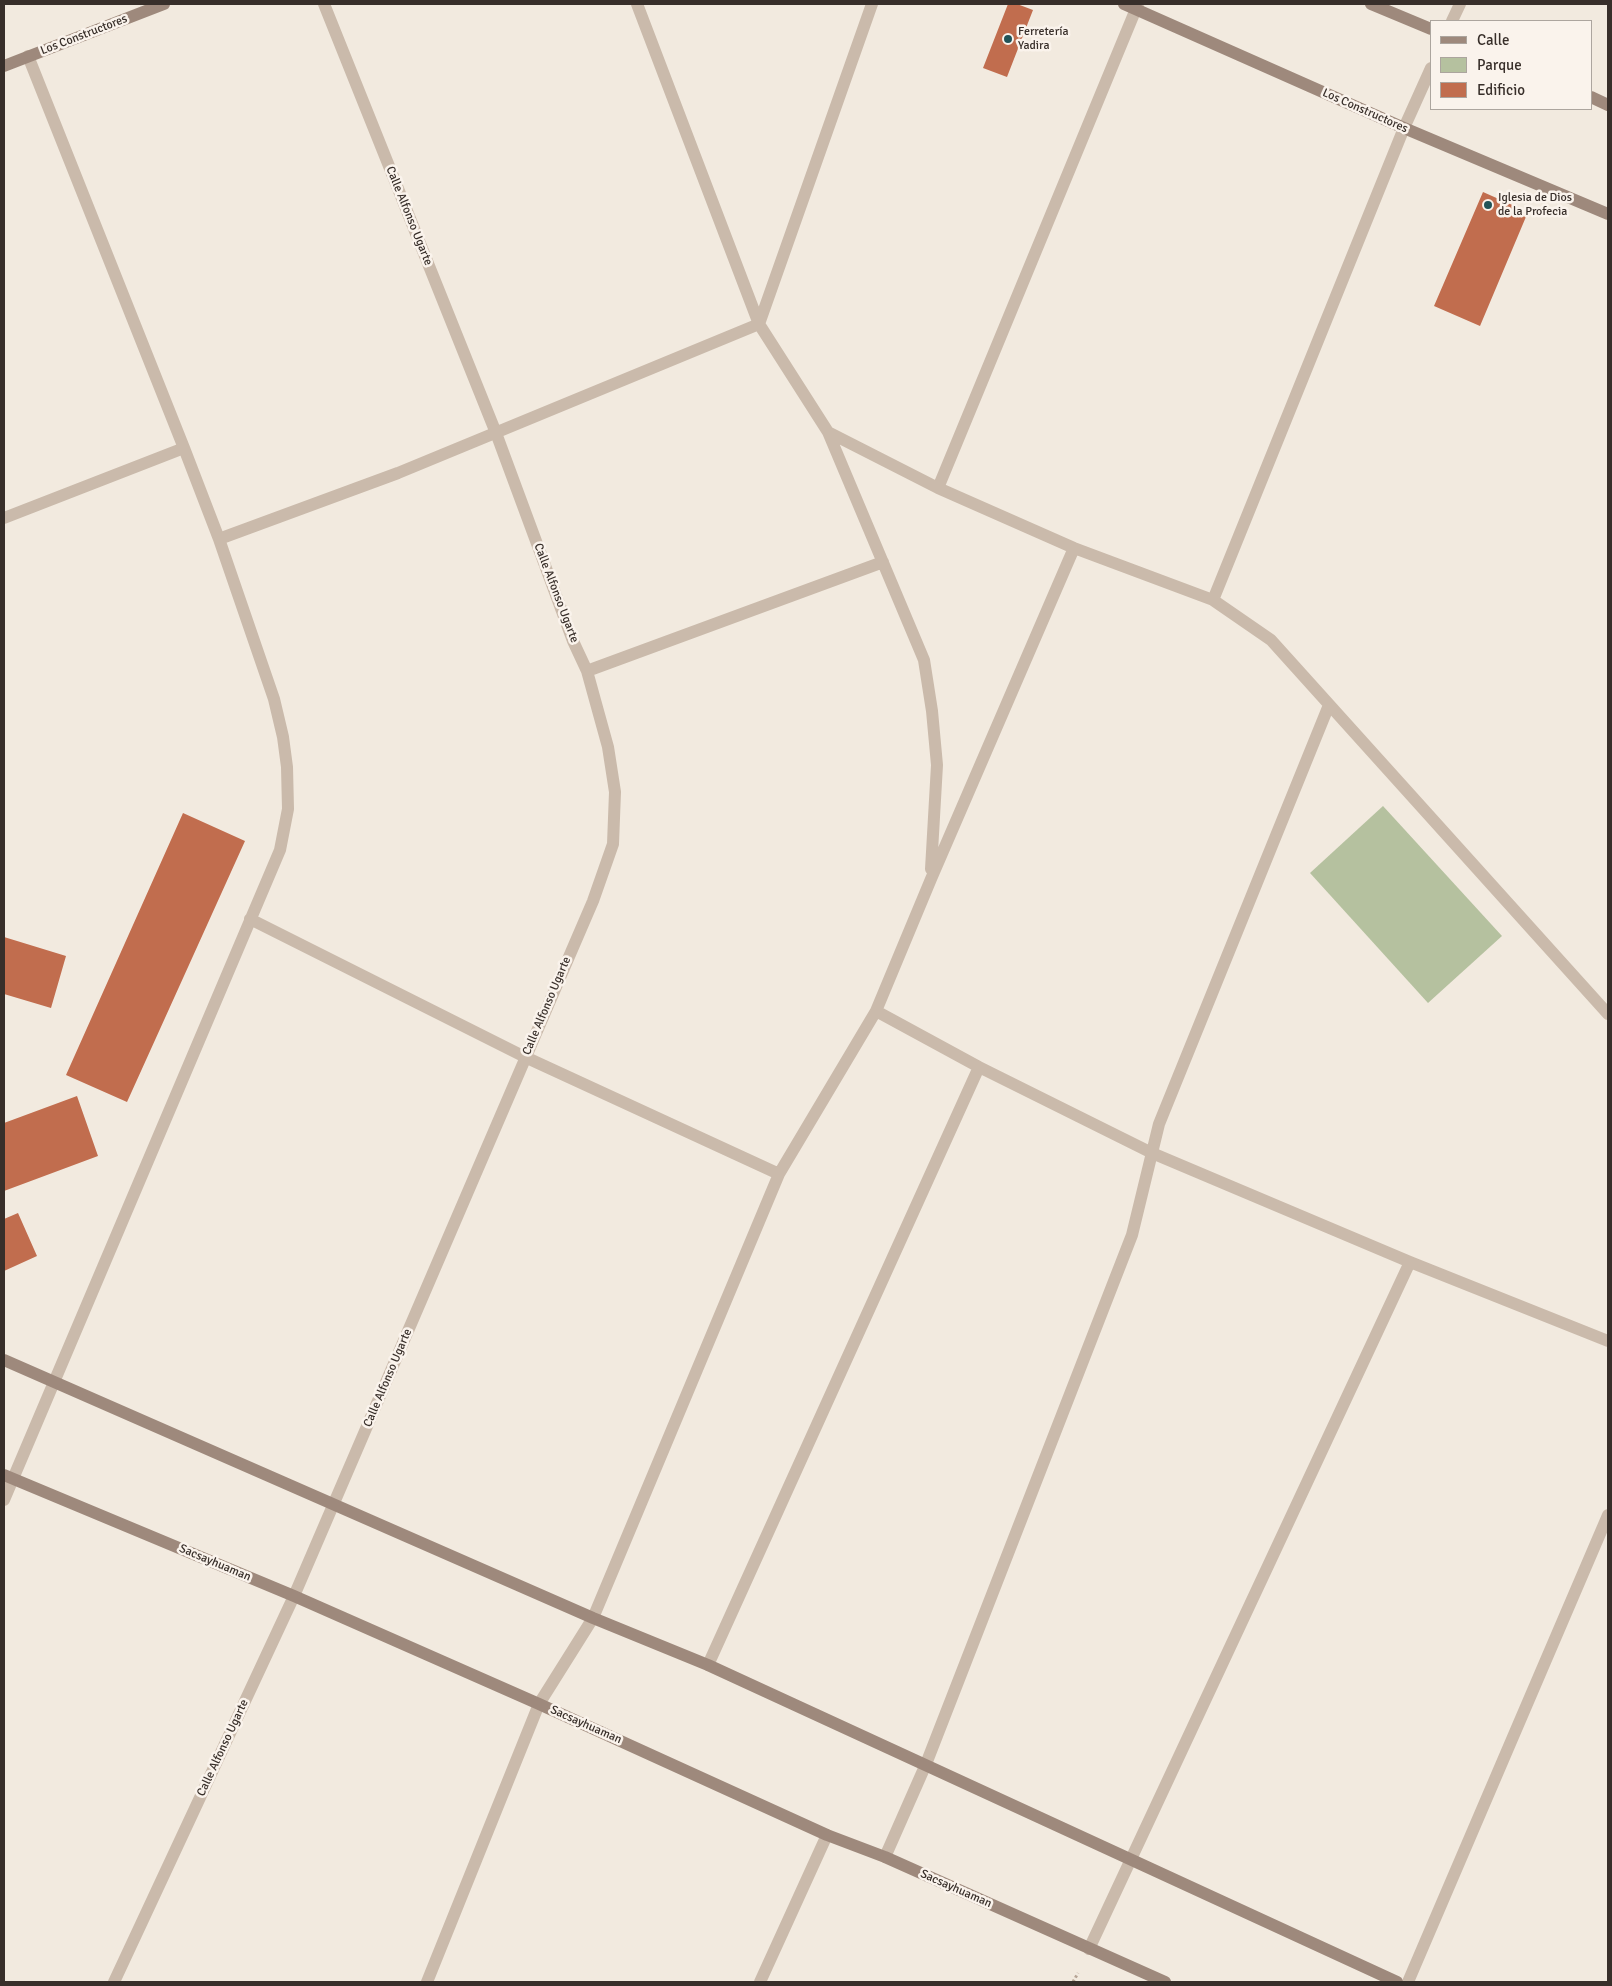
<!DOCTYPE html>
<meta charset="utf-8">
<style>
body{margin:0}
#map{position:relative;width:1612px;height:1986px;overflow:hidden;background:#f2eadf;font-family:Signika,sans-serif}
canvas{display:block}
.frame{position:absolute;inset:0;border:5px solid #382f2a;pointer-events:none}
.legend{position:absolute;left:1430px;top:20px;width:162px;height:90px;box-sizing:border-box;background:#faf3ec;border:1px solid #aca59e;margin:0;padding:6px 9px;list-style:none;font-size:15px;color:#382f2a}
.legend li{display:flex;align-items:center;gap:10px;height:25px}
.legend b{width:25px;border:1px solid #aca59e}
</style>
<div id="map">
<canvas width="1612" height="1986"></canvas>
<div class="frame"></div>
<ul class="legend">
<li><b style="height:6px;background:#9e897c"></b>Calle</li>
<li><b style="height:14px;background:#b5c19f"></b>Parque</li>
<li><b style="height:14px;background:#c16d4e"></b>Edificio</li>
</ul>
</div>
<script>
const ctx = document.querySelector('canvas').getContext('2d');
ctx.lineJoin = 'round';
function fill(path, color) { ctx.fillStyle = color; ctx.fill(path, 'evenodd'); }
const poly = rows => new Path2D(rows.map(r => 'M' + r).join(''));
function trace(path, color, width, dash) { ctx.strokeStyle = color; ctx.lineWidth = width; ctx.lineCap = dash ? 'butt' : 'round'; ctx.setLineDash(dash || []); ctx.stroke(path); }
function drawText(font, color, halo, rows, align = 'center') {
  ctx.font = font + ' Signika,sans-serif'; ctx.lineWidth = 5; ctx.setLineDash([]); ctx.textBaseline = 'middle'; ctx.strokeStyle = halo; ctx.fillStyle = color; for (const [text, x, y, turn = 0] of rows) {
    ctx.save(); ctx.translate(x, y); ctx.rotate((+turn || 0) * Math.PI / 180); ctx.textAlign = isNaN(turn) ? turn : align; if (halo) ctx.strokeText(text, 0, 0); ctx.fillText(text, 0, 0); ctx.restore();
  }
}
fill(poly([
 [1383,806,1502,936,1428,1003,1310,873]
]), '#b5c19f');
fill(poly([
 [1008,4,1017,4,1033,10,1007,77,983,68],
 [1483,192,1528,212,1480,326,1434,306],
 [183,813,245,841,127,1102,66,1075],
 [4,937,66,956,51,1008,4,994],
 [77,1096,98,1156,4,1191,4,1123],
 [18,1213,37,1256,4,1271,4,1219]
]), '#c16d4e');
trace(poly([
 [1073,1982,1078,1973]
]), '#b6a495', 3, [2.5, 2.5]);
trace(poly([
 [637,4,759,324,828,432,924,660,932,711,937,765,931,869],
 [1452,21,1460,4],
 [828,432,938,488,1138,4],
 [938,488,1074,548,1213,600,1271,640,1608,1014],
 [4,518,184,448],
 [219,539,398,473,759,324,872,4],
 [1213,600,1404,128,1431,68],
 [587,671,883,562],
 [250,919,525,1057,779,1174],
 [876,1011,979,1067,1152,1153,1410,1262,1608,1341],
 [4,1500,280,850,288,809,287,767,283,737,274,699,219,539,184,448,28,56],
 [708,1665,979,1067],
 [885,1857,926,1764,1132,1235,1159,1124,1329,705],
 [1089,1949,1410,1262],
 [114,1982,294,1596,593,901,613,844,615,792,608,747,587,671,573,641,496,433,324,4],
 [427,1982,539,1704,593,1618,779,1174,876,1011,931,879,1074,548],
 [760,1982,827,1835],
 [1408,1982,1608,1515]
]), '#cabaab', 12);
trace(poly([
 [1124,4,1404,128,1608,214],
 [1371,4,1431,29],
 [4,66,164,4],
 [1591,97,1608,105],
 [4,1360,593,1618,708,1665,1397,1982],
 [4,1475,294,1596,539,1704,827,1835,885,1857,1165,1982]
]), '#9e897c', 12);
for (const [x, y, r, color] of [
 [1008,39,5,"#215358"],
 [1488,205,5,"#215358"]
]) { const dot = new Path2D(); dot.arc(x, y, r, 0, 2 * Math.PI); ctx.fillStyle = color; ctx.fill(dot); trace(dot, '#faf3ec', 2); }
drawText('12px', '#382f2a', '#faf3ec', [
 ["Ferretería",1018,32],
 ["Yadira",1018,46],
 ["Iglesia de Dios",1498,198],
 ["de la Profecia",1498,212]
], 'left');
drawText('12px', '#382f2a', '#faf3ec', [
 ["Los Constructores",84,35,-21],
 ["Los Constructores",1365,111,24],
 ["Calle Alfonso Ugarte",409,216,68],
 ["Calle Alfonso Ugarte",556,593,69],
 ["Calle Alfonso Ugarte",547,1006,-67],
 ["Calle Alfonso Ugarte",388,1378,-67],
 ["Sacsayhuaman",215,1563,23],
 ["Sacsayhuaman",586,1725,24],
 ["Calle Alfonso Ugarte",223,1748,-65],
 ["Sacsayhuaman",956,1889,24]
]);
</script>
